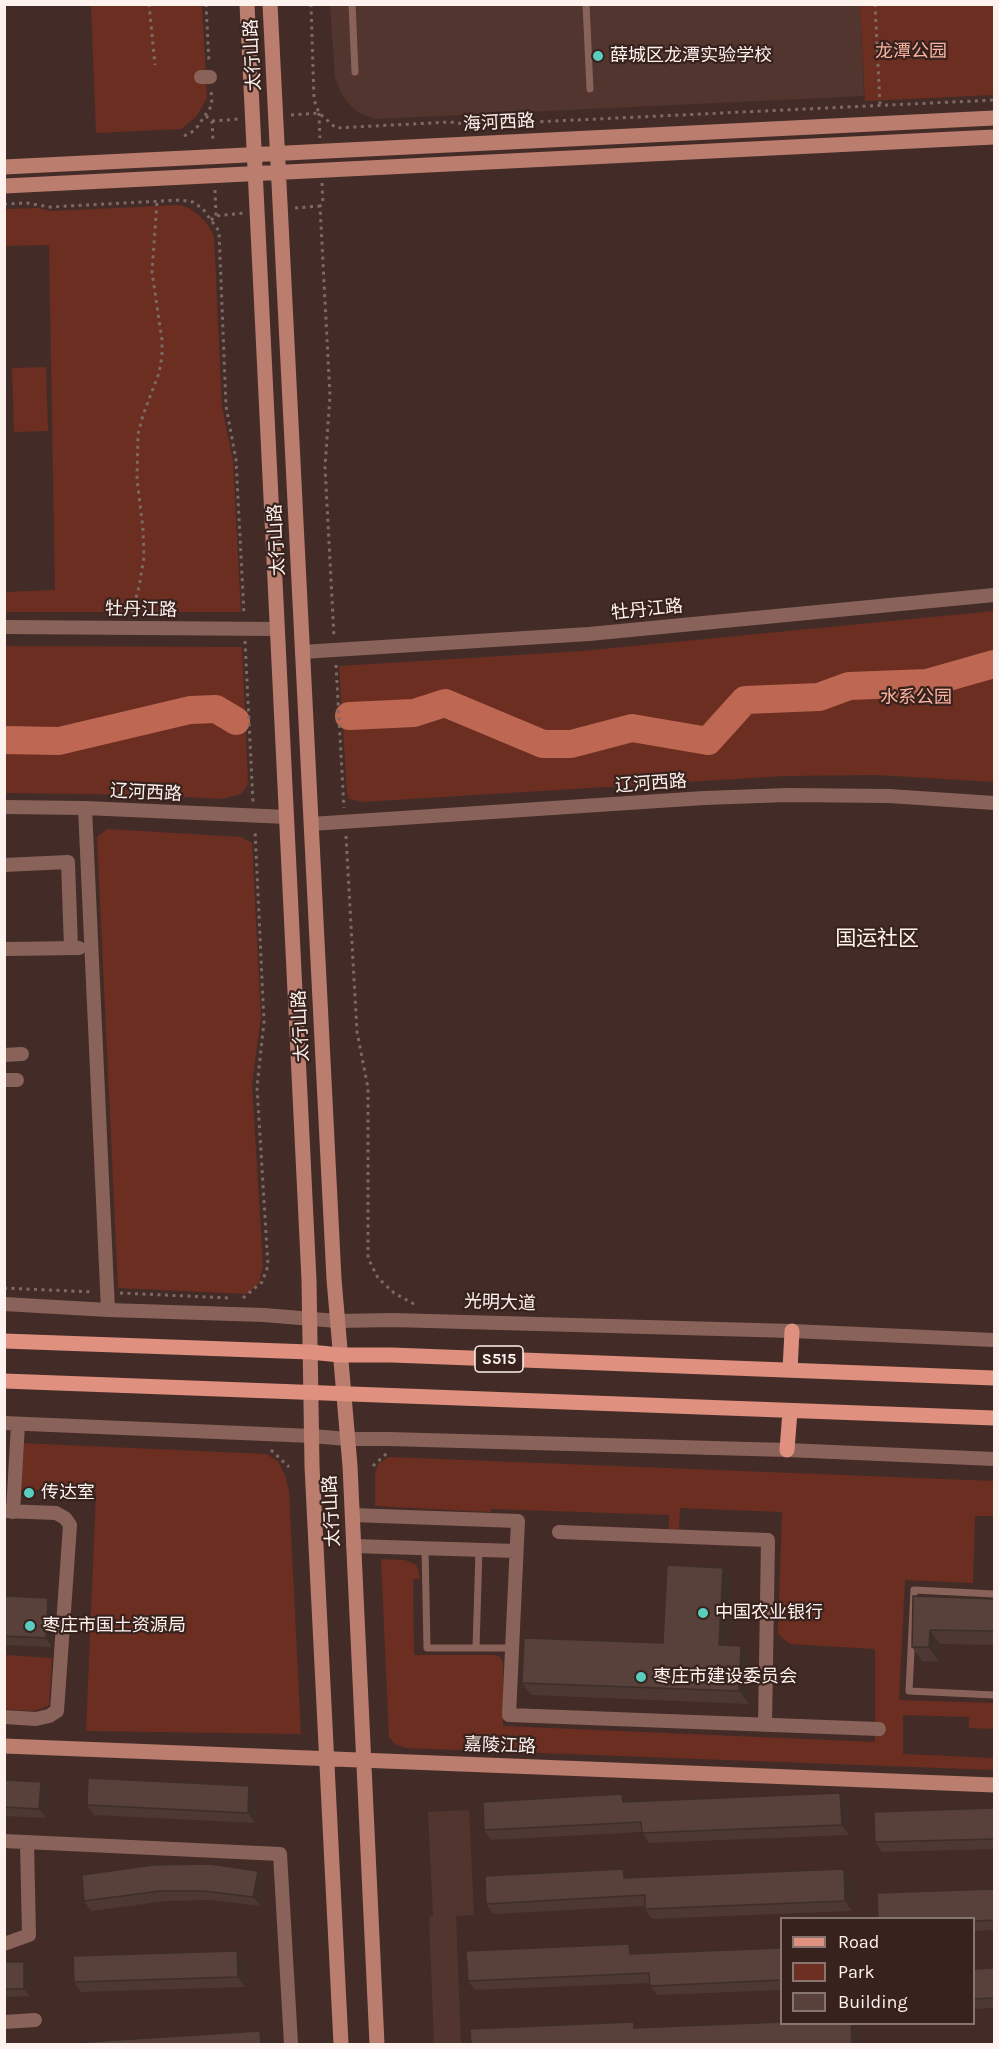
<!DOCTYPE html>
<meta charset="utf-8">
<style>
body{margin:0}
#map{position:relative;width:999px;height:2049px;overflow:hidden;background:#432c27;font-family:Karla,sans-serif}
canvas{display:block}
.frame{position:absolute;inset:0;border:6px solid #fef2ef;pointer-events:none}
.legend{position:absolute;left:780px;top:1917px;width:195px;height:108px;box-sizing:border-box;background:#38221d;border:2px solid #877571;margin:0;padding:8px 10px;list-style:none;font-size:18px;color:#fef2ef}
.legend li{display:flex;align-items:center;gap:12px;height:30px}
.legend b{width:30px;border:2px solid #877571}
</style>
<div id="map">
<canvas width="999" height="2049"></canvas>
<div class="frame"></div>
<ul class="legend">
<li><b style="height:8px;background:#df907e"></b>Road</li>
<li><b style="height:16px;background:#6c2e21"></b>Park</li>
<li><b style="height:16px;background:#59413b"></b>Building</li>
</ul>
</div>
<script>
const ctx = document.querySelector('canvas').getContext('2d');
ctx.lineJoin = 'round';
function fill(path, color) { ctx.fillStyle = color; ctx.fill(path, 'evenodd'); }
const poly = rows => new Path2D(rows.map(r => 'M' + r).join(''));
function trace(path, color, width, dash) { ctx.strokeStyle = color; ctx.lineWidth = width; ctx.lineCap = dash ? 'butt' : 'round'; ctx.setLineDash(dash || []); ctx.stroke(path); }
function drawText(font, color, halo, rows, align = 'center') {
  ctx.font = font + ' Karla,"Noto Sans SC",sans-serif'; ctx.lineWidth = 4.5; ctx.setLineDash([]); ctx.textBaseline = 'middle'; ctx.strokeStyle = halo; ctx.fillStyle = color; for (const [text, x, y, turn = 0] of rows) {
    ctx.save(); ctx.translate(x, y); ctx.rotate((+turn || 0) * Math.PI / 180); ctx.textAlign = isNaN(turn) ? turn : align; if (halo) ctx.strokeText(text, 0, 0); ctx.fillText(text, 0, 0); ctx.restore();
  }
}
fill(poly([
 [330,5,860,5,864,96,376,119,359,113,348,103,341,92,335,77],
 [469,1810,474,1915,456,1916,461,2044,434,2044,429,1917,433,1916,428,1812]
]), '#52352e');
fill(poly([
 [91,5,202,5,207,98,196,117,181,129,96,133],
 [860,5,994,5,994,95,865,101],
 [180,205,189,208,199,215,208,225,214,236,222,407,233,460,241,612,5,612,5,592,55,590,49,245,5,246,5,209,38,208,52,211],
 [46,367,48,431,14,432,12,368],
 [994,611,994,782,877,775,785,776,362,802,349,799,347,793,339,666,582,651],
 [4,646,242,647,248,784,241,794,222,799,147,795,5,793],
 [107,829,241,837,252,843,261,1017,252,1084,263,1266,259,1283,247,1294,118,1288,97,837],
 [20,1443,266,1454,278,1461,285,1475,289,1491,301,1734,86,1731,96,1492,18,1489],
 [389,1457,994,1481,994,1516,975,1516,973,1583,905,1580,899,1700,994,1703,993,1729,969,1728,969,1717,903,1715,903,1754,994,1758,994,1770,406,1748,395,1744,389,1737,381,1559,405,1560,416,1565,418,1569,420,1579,413,1579,414,1655,494,1655,500,1657,503,1662,503,1726,875,1742,875,1649,790,1644,781,1637,778,1633,782,1512,680,1508,679,1529,669,1529,669,1515,491,1509,490,1512,375,1506,375,1473,379,1463],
 [5,1655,52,1658,49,1705,41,1709,32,1711,5,1709]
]), '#6c2e21');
trace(poly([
 [349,716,414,713,445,703,543,744,571,744,632,728,708,741,745,700,819,697,849,686,927,683,994,664],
 [4,740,59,741,190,710,216,709,236,721]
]), '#be6753', 28);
trace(poly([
 [149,4,155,65],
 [206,4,209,63],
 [311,4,314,100,319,113,336,128,450,122,471,125,994,100],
 [875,4,880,105],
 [319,113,320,138],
 [291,115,319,113],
 [206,116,212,121,213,141],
 [212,121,239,119],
 [184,136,192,132,198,126,212,105,211,90],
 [322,183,323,203,320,206,330,396,325,467,334,637],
 [215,190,216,216],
 [4,204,27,203,50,207,180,200,193,202,203,209,219,231,226,406,236,460,244,614],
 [295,208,320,206],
 [211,220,216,216,244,213],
 [132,612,139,587,144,557,143,529,137,479,138,434,143,415,159,373,162,356,162,340,152,272,157,201],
 [245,641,253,802],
 [336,665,344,808],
 [346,836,357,1032,368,1088,368,1258,378,1278,394,1293,414,1304],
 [4,1288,93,1292],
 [120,1293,230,1298],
 [243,1298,262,1282,268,1266,257,1087,264,1022,255,830],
 [271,1450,289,1467],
 [373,1466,387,1453]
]), '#7d6965', 3, [3, 4.5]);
trace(poly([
 [352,4,355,72],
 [586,4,590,89],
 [425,1548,427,1648,512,1648],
 [994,1594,914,1590,909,1691,994,1695],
 [476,1648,479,1550]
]), '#89635a', 7);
trace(poly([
 [201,77,210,77],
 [4,627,277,629],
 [302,652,589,634,994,595],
 [4,807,85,808,287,817],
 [85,808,108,1310],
 [311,824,704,798,788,795,889,796,994,803],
 [4,865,68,862,71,948],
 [4,949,79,948],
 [4,1055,22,1054],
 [4,1080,17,1080],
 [4,1304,108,1310,264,1315,337,1321,393,1320,792,1331,994,1340],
 [4,1423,312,1436,347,1439,389,1439,787,1450,994,1459],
 [4,1511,56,1513,65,1518,70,1525,57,1711,49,1716,36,1719,4,1717],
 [13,1512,18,1424],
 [352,1515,518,1521,509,1715,879,1729],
 [559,1532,768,1540,765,1725],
 [353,1546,516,1551],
 [4,1841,280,1854,291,2044],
 [4,1944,29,1935,27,1843],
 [4,2022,35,2020]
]), '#89635a', 14);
trace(poly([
 [247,4,309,1280,312,1466,341,2044],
 [270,4,334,1279,350,1466,377,2044],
 [4,167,994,118],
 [4,186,994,137],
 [4,1746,994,1785]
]), '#ba7d6e', 15);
trace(poly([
 [4,1341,310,1352,340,1355,392,1355,994,1378],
 [790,1370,792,1331],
 [4,1381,994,1418],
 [787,1450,790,1411]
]), '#df907e', 15);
fill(poly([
 [723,1568,732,1581,729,1646,750,1659,749,1704,531,1695,522,1683,663,1643],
 [4,1596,48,1598,55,1607,52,1647,4,1645],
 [913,1596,994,1599,994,1645,940,1644,939,1662,922,1661,912,1647],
 [4,1780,48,1792,46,1818,4,1816],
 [249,1786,256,1796,255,1823,94,1815,87,1805],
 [622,1794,628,1802,847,1803,849,1835,649,1843,642,1832,491,1840,484,1830],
 [994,1808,994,1849,882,1852,875,1842],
 [623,1869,630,1878,844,1869,851,1879,852,1911,652,1919,645,1909,645,1906,493,1914,486,1904],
 [258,1871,265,1880,260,1906,211,1900,166,1901,91,1911,84,1901],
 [994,1889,994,1930,974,1931,974,1918],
 [782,1948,782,1990,657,1995,650,1986,650,1983,475,1990,468,1981,636,1954],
 [237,1951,244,1961,245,1987,81,1992,74,1982],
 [4,1962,24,1962,29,1969,30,1996,4,1997],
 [994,1968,994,2008,974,2009,974,1969]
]), '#4d3833');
fill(poly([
 [723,1568,732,1581,729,1658,719,1645],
 [48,1598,55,1607,52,1647,46,1638],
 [930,1630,940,1644,939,1662,929,1647],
 [741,1646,750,1659,749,1704,739,1691],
 [41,1782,48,1792,46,1818,39,1809],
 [249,1786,256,1796,255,1823,248,1813],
 [840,1793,847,1803,849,1835,842,1825],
 [622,1794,629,1804,623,1802],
 [623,1869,630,1878,624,1878],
 [844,1869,851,1879,852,1911,845,1901],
 [258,1871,265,1880,260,1906,253,1897],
 [629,1944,636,1954,630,1954],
 [237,1951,244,1961,245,1987,238,1977],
 [24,1962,29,1969,30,1996,24,1989],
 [851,2024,854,2024,858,2029,858,2044,852,2044],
 [260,2031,267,2040,267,2044,261,2044]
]), '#3e2e29');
const building = poly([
 [667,1565,723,1568,719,1645,741,1646,739,1691,522,1683,524,1638,663,1643,667,1565],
 [4,1596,48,1598,46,1638,4,1636,4,1596],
 [913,1596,994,1599,994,1631,930,1630,929,1647,912,1647,913,1596],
 [88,1778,249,1786,248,1813,87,1805,88,1778],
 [4,1780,41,1782,39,1809,4,1807,4,1780],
 [840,1793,842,1825,642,1833,641,1822,484,1830,483,1802,622,1794,623,1802,840,1793],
 [994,1808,994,1839,875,1842,874,1812,994,1808],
 [210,1864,258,1871,253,1897,204,1891,160,1891,84,1901,82,1875,153,1865,210,1864],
 [623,1869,624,1878,844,1869,845,1901,645,1909,645,1895,486,1904,485,1876,623,1869],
 [994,1889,994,1920,974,1921,974,1918,878,1918,877,1893,994,1889],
 [629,1944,630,1954,782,1948,782,1980,650,1986,649,1973,468,1981,466,1951,629,1944],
 [237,1951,238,1977,74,1982,73,1956,237,1951],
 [4,1962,24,1962,24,1989,4,1989,4,1962],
 [994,1968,994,1998,974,1999,974,1969,994,1968],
 [634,2022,634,2028,782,2022,782,2024,851,2024,852,2044,471,2044,470,2029,634,2022],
 [260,2031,261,2044,87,2044,87,2042,260,2031]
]);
fill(building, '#59413b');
trace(building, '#3e2e29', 1.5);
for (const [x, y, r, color] of [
 [598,56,6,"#59cebf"],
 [29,1493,6,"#59cebf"],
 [703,1613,6,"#59cebf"],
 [30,1626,6,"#59cebf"],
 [641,1677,6,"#59cebf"]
]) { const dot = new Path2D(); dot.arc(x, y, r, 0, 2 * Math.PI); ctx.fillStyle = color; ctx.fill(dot); trace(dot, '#38221d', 2); }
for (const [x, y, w] of [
 [499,1359,48]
]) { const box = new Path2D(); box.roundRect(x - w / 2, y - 13, w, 26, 4.5); ctx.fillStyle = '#38221d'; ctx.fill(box); trace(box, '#fef2ef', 1.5); }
drawText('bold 16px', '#fef2ef', null, [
 ["S515",499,1359]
]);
drawText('18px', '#f9b1a0', '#38221d', [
 ["龙潭公园",911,52],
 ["水系公园",916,698]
]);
drawText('18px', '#fef2ef', '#38221d', [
 ["太行山路",253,55,-93],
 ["海河西路",499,123,-3],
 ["太行山路",277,540,-93],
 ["牡丹江路",141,610,1],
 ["牡丹江路",647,610,-6],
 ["辽河西路",651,784,-4],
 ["辽河西路",146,793,3],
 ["太行山路",301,1026,-93],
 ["光明大道",500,1303,2],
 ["太行山路",332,1511,-93],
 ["嘉陵江路",500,1746,2]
]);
drawText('18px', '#fef2ef', '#38221d', [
 ["薛城区龙潭实验学校",610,56],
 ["传达室",41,1493],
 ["中国农业银行",715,1613],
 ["枣庄市国土资源局",42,1626],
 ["枣庄市建设委员会",653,1677]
], 'left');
drawText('21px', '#fef2ef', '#38221d', [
 ["国运社区",877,939]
]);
</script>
